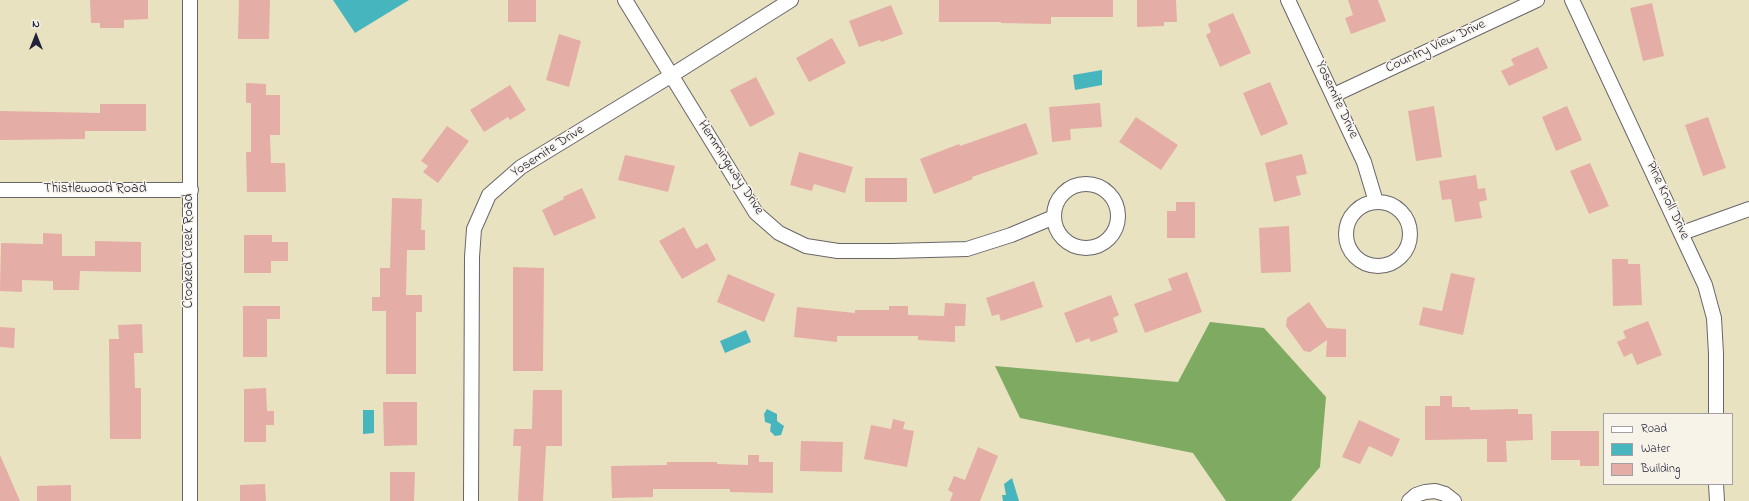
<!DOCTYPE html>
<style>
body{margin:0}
#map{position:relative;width:1749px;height:501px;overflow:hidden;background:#e9e2c1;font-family:"Indie Flower",sans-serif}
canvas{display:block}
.legend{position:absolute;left:1603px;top:413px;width:130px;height:72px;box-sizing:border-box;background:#f7f3e8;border:1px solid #a29fa3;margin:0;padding:5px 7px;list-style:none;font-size:12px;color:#22223b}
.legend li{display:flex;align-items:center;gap:8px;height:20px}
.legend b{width:20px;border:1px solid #a29fa3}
.north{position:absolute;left:16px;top:16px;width:40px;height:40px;-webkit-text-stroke:3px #f7f3e8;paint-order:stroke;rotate:0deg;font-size:11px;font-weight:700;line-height:16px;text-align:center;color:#22223b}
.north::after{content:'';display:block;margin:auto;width:14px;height:18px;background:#22223b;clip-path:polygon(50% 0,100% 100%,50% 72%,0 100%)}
</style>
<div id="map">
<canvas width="1749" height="501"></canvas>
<ul class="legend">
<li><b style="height:5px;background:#fff"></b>Road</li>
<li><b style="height:11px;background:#46b5be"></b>Water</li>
<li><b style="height:11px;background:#e4ada6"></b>Building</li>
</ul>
<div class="north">N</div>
</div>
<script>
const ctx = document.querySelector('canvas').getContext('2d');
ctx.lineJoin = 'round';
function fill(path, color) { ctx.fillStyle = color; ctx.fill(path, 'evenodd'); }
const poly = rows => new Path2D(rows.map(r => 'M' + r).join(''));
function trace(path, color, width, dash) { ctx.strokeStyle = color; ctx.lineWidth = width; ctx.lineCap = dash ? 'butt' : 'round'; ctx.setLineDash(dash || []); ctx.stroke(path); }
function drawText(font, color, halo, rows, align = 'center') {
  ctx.font = font + ' "Indie Flower",sans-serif'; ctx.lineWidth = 3; ctx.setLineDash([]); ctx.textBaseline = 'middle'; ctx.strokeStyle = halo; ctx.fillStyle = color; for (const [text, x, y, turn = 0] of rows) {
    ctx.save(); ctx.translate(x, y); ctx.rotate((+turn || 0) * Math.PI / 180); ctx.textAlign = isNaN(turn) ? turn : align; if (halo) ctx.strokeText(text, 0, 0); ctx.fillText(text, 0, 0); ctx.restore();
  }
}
fill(poly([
 [1210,322,1264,328,1326,397,1320,467,1291,501,1226,501,1193,453,1020,418,995,366,1178,382]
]), '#7faa62');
fill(poly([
 [333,0,409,0,355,33],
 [1102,70,1102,85,1075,90,1073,75],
 [746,330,751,342,725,353,720,341],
 [767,409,777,414,777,421,784,426,781,435,775,436,770,431,771,424,765,422,764,414],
 [363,410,374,410,374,433,363,434],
 [1012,478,1019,501,1003,501,1002,495,1006,495,1004,484]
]), '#46b5be');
fill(poly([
 [90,0,148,0,148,19,124,20,124,28,100,28,100,23,91,23],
 [239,0,270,0,269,39,238,39],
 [508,0,536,0,536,22,508,22],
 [939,0,1113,0,1113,17,1051,17,1051,24,1001,23,1001,22,939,22],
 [1137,0,1176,0,1177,22,1164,22,1164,26,1137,27],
 [1348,0,1378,0,1386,21,1351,34,1345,18,1353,15],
 [1652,3,1664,56,1643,61,1630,8],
 [891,5,903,34,881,42,880,40,859,47,849,21],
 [1233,13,1251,53,1220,67,1206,35,1211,32,1208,24],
 [559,34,581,41,569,87,546,80],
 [832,38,846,63,809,82,796,58],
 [1538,47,1548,68,1509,86,1501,71,1514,65,1511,59],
 [756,77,775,114,750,127,730,90],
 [1270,82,1288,124,1261,136,1243,93],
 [246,83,266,84,266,95,280,95,280,135,270,135,271,163,285,163,286,192,247,192,246,152,251,152,251,103,246,103],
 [510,85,526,110,510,120,508,117,484,132,470,110],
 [1100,103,1102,127,1070,129,1071,140,1052,142,1049,107],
 [100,104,146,104,146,131,85,131,85,139,0,140,0,111,100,113],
 [1434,106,1442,157,1416,161,1408,111],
 [1567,106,1582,140,1556,151,1542,117],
 [1136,117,1178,145,1161,170,1119,142],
 [1708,117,1726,168,1703,176,1685,125],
 [1026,123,1038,154,972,177,973,179,934,194,920,159,959,144,960,146],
 [447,126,469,141,438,183,423,172,428,166,421,161],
 [799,152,853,167,845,193,814,184,812,191,790,185],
 [1302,154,1307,174,1296,176,1301,195,1274,202,1265,163],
 [625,155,675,166,668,192,618,180],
 [1590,163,1609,206,1589,214,1570,171],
 [1476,175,1478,189,1485,188,1487,200,1479,202,1482,218,1455,222,1451,199,1442,200,1439,181],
 [865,178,907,178,907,202,865,202],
 [582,188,596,218,554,236,542,210,564,199,563,197],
 [392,198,422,199,421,230,425,230,425,250,407,250,406,295,422,295,422,312,416,312,416,374,386,374,386,311,372,311,372,297,380,297,380,268,390,268],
 [1176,202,1195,202,1195,238,1167,238,1167,211,1176,211],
 [1289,226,1291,272,1261,273,1259,228],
 [684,227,696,249,707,243,716,260,682,279,659,241],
 [43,233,62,234,62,256,95,256,95,241,141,242,141,272,80,271,79,290,53,290,53,281,22,280,22,292,0,291,1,243,43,244],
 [244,235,272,235,272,242,288,242,288,261,271,261,271,273,244,273],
 [1612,259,1628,259,1628,264,1640,264,1642,305,1613,306],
 [513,267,544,268,543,371,513,371],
 [1187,272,1202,312,1145,333,1134,304,1172,290,1168,279],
 [1451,273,1475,278,1463,335,1419,325,1423,307,1442,311],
 [728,274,775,294,764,322,717,302],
 [1034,281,1043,307,1001,321,999,314,992,316,986,298],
 [1111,295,1119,315,1113,318,1118,332,1091,342,1089,338,1076,343,1064,313],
 [1309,302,1327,328,1346,329,1346,357,1326,357,1327,340,1310,352,1304,351,1286,326,1287,318],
 [945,303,966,304,965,326,955,326,955,342,918,340,918,336,837,336,837,342,794,337,797,307,855,313,855,310,889,310,889,306,908,306,908,315,944,316],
 [243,306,280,306,280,319,267,319,267,357,243,357],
 [1648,321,1662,355,1637,365,1632,353,1624,357,1617,342,1626,338,1623,331],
 [142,324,143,353,134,353,135,388,141,388,141,439,110,439,109,339,119,339,118,325],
 [0,327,15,328,14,348,0,347],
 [266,388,267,411,274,411,274,425,266,425,266,442,244,442,244,389],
 [533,390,562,390,562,446,546,446,543,501,518,501,521,446,513,446,514,429,532,429],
 [1440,396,1452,396,1452,407,1470,407,1470,410,1518,409,1518,414,1532,414,1533,440,1506,441,1507,462,1487,462,1487,439,1425,440,1425,406,1440,406],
 [383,402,417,402,417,445,384,446],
 [893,419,905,422,903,429,914,431,907,467,864,459,871,425,891,429],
 [1359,420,1400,439,1392,457,1369,446,1360,464,1342,457],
 [1551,431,1599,431,1599,466,1580,466,1580,460,1551,460],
 [801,441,843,442,842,472,800,471],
 [978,447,998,456,980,501,950,501,953,493,948,490,954,476,965,480],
 [0,455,20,501,0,501],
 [748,455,759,455,759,462,773,462,773,493,730,492,730,489,653,489,653,497,612,498,611,466,667,465,667,462,717,462,717,464,748,465],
 [390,472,415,472,414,501,390,501],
 [265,484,266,501,240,501,240,485],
 [71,485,71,501,37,501,37,486]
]), '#e4ada6');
const minor = poly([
 [625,0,756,213,779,233,806,246,838,251,892,251,967,249,1011,235,1054,217],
 [1288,0,1364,162,1376,202],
 [1572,0,1705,285,1714,318,1716,354,1716,414],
 [1334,95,1537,0],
 '1054 216a32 32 0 1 1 64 0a32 32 0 1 1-64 0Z',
 [0,190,191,190],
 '1346 234a32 32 0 1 1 64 0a32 32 0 1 1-64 0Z',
 [1682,233,1749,209],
 [1716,484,1717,501],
 [190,501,190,0],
 [471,501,472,257,474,229,489,195,521,167,672,75,791,0],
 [1409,501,1416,495,1425,492,1435,491,1445,494,1454,501]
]);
trace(minor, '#68656a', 16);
trace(minor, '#fff', 14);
drawText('14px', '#22223b', '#f7f3e8', [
 ["Country View Drive",1436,47,-25],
 ["Yosemite Drive",1336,100,65],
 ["Yosemite Drive",548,152,-33],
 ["Hemmingway Drive",730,168,57],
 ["Thistlewood Road",95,190],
 ["Pine Knoll Drive",1667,201,65],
 ["Crooked Creek Road",190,251,-90]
]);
</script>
